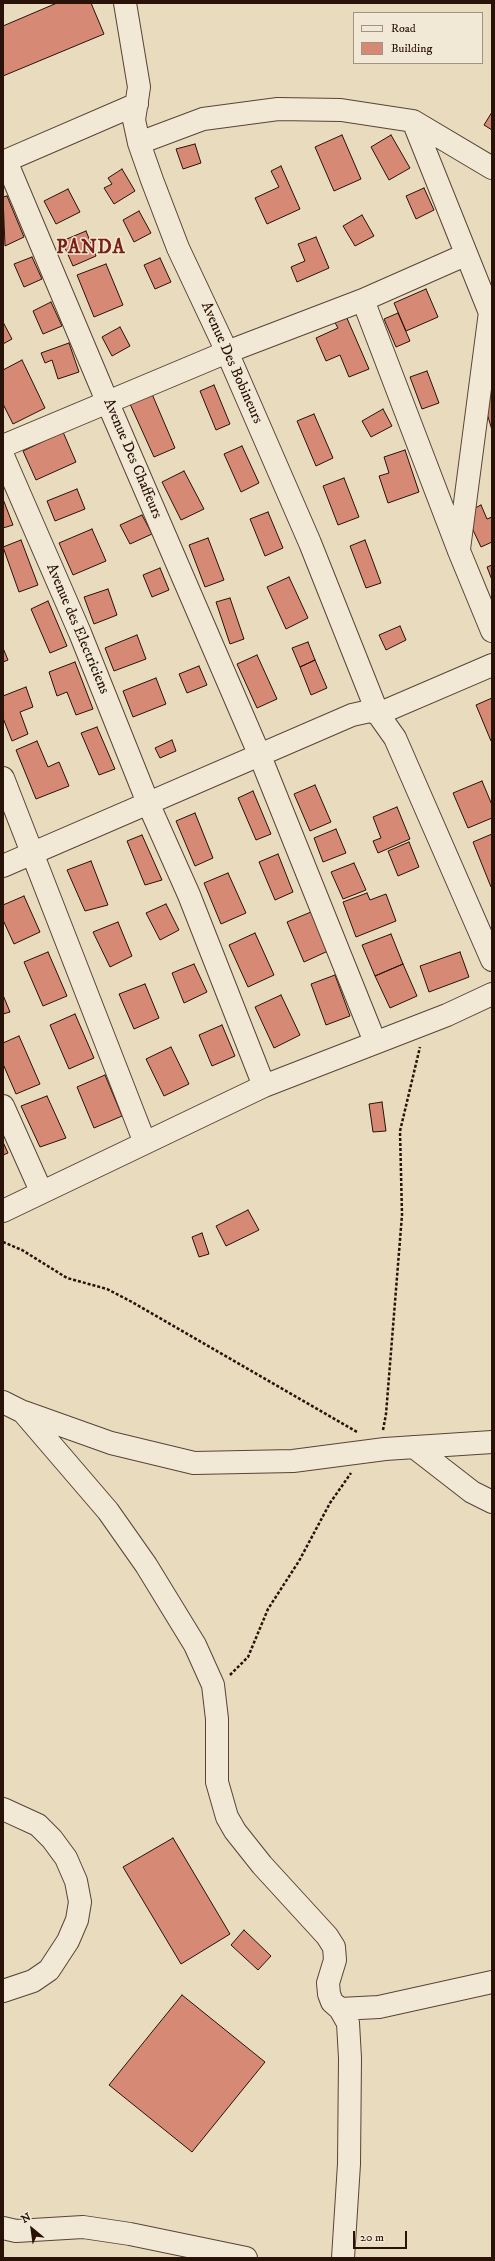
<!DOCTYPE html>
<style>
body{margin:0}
#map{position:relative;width:495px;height:2261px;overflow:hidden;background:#e9dbbe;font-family:"IM FELL DW Pica",serif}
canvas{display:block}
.frame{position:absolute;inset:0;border:4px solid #291207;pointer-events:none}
.legend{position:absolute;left:353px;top:12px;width:130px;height:52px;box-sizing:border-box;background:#f1e8d5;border:1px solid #a19283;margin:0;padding:5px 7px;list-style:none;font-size:12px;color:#291207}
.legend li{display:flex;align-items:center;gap:8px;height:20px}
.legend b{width:20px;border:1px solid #a19283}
.north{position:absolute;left:12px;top:2209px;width:40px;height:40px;-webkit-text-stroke:3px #f1e8d5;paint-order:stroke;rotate:331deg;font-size:11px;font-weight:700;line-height:16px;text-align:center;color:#291207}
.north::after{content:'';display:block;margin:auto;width:14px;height:18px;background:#291207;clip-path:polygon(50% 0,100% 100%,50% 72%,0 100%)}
.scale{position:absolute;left:353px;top:2231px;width:54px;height:18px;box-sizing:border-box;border:2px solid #291207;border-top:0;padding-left:5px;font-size:12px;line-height:14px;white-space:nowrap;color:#291207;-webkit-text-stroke:3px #f1e8d5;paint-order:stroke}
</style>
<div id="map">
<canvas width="495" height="2261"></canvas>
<div class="frame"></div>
<ul class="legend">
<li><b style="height:5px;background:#f1e8d5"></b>Road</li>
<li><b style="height:11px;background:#d68a76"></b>Building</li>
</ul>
<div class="north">N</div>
<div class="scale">20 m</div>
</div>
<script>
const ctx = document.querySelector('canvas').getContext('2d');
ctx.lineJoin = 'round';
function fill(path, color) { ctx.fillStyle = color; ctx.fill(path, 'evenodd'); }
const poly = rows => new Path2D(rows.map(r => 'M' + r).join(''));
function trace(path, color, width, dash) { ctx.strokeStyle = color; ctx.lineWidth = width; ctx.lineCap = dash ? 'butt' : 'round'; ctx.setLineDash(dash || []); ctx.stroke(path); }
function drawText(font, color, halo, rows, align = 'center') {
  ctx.font = font + ' "IM FELL DW Pica",serif'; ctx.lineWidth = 3; ctx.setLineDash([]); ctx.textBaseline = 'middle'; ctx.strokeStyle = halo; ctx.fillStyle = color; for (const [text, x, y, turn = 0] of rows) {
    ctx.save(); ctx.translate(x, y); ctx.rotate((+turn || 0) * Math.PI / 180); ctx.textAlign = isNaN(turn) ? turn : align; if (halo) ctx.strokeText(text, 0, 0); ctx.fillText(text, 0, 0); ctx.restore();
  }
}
const building = poly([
 [57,3,91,3,104,34,3,76,3,26,57,3],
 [492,112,492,130,484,125,492,112],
 [342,135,361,179,334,191,315,147,342,135],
 [391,135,410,168,389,180,371,147,391,135],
 [195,144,201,163,183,169,176,149,195,144],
 [281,166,300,209,267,224,255,198,279,187,271,171,281,166],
 [122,169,135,191,114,204,104,188,112,184,108,178,122,169],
 [424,188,434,210,416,219,406,196,424,188],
 [68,189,80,212,56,224,44,201,68,189],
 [7,196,24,237,5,246,3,197,7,196],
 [139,211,151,233,134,242,123,220,139,211],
 [362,215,374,236,355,246,343,226,362,215],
 [86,231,96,256,73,266,62,241,86,231],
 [316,237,329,268,297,282,291,267,305,261,298,244,316,237],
 [32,257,42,279,24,287,14,264,32,257],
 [160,258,171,282,155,289,144,265,160,258],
 [106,264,123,305,94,317,77,275,106,264],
 [426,289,438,317,406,331,394,303,426,289],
 [51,302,62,326,43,334,33,311,51,302],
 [398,313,410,341,396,347,384,319,398,313],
 [346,316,369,369,349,377,340,355,326,361,316,338,338,328,334,321,346,316],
 [3,322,12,339,3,344,3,322],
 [120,327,130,346,112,356,102,337,120,327],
 [69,343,79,372,58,379,52,360,45,363,41,353,69,343],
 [22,360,45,408,13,424,3,404,3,370,22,360],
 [427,371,439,403,422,409,410,377,427,371],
 [214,385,230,424,216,430,200,391,214,385],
 [152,394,175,448,154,457,130,404,152,394],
 [492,394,492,430,482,397,492,394],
 [383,409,392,426,371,437,362,421,383,409],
 [314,414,333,458,316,466,297,421,314,414],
 [63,432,76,462,36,480,23,451,63,432],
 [242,446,259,483,241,492,224,454,242,446],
 [405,450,419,492,388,503,379,476,389,473,384,457,405,450],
 [184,471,204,509,181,520,162,482,184,471],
 [344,478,359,517,338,525,323,486,344,478],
 [77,489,85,509,55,521,47,501,77,489],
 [3,499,13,525,3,528,3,499],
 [481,505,487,519,492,517,492,542,481,547,465,513,481,505],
 [268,512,283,548,265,556,250,519,268,512],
 [142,515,152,534,130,544,120,525,142,515],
 [92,529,106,561,73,575,59,543,92,529],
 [208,538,224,580,205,587,189,545,208,538],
 [21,540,38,585,19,592,3,547,21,540],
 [365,540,381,583,366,588,350,546,365,540],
 [492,565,492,580,487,567,492,565],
 [160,568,169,590,152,597,143,575,160,568],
 [289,577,308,618,286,629,267,587,289,577],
 [108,589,117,615,94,624,84,597,108,589],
 [230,598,244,639,230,644,216,602,230,598],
 [48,601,67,646,50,653,31,609,48,601],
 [400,626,406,640,386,650,379,635,400,626],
 [137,635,146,659,114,671,105,648,137,635],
 [308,642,315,660,300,667,292,648,308,642],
 [3,648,8,660,3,662,3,648],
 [257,655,277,699,257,708,237,664,257,655],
 [315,660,327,688,311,695,300,667,315,660],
 [75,662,93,709,76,715,67,692,57,696,49,672,75,662],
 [199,666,207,685,187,693,179,674,199,666],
 [156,678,166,704,133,717,123,691,156,678],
 [26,687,33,707,20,712,28,734,12,741,3,718,3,696,26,687],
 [492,698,492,741,491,741,476,705,492,698],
 [97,727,115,769,99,775,81,733,97,727],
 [172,740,176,751,160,758,155,748,172,740],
 [37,741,48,767,59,762,69,786,36,799,16,750,37,741],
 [482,781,492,805,492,818,468,828,453,793,482,781],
 [315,785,331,822,310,831,294,794,315,785],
 [253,791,271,834,256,840,238,798,253,791],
 [397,807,410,839,378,853,373,841,381,838,373,817,397,807],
 [195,813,213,858,195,866,176,821,195,813],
 [336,829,346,853,323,862,314,838,336,829],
 [492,834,492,887,491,887,473,842,492,834],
 [142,835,162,880,145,885,127,841,142,835],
 [409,842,419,867,398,876,388,851,409,842],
 [278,854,293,892,275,900,259,862,278,854],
 [91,861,108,905,85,911,67,870,91,861],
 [354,863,366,890,343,899,331,872,354,863],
 [228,873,246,913,221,924,204,883,228,873],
 [367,893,370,900,386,894,396,921,356,937,343,902,367,893],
 [24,896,40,932,14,944,3,920,3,905,24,896],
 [166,904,179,930,160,940,146,913,166,904],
 [311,912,328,951,304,962,287,922,311,912],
 [118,922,132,956,110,967,93,932,118,922],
 [255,933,274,975,248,987,229,945,255,933],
 [391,934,403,964,375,976,362,945,391,934],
 [48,952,67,996,43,1006,24,962,48,952],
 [460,952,469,977,429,992,420,966,460,952],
 [194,964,207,992,184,1003,172,973,194,964],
 [403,964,417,996,390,1008,375,976,403,964],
 [335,975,350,1016,326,1025,311,984,335,975],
 [145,984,159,1018,134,1029,119,994,145,984],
 [3,995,10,1012,3,1014,3,995],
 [281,995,300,1035,274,1048,255,1007,281,995],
 [75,1014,94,1058,69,1069,50,1025,75,1014],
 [222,1025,235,1056,212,1066,199,1035,222,1025],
 [19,1036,40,1084,16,1094,3,1064,3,1043,19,1036],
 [171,1047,189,1084,164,1096,146,1059,171,1047],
 [105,1075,122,1116,94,1128,77,1087,105,1075],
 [47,1096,66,1138,40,1147,21,1106,47,1096],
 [382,1102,386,1131,373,1132,369,1104,382,1102],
 [3,1142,8,1153,3,1155,3,1142],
 [248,1210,259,1230,226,1246,216,1226,248,1210],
 [202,1233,209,1254,199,1257,192,1237,202,1233],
 [173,1838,230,1934,181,1964,123,1867,173,1838],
 [244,1930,271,1956,258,1970,231,1945,244,1930],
 [182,1995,265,2062,192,2152,109,2085,182,1995]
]);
fill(building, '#d68a76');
trace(building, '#291207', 1);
const minor = poly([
 [125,3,139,87,134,120,139,143,152,180,178,248,227,352,310,543,378,714,492,665],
 [413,121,492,318],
 [139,143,203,119,278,109,341,110,413,121,492,168],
 [6,161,107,401,260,756,375,1042],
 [3,162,137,104],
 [363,300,459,551,492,631],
 [3,446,227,352,363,300,465,255],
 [3,456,80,633,148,803,189,895,264,1086],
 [459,549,490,312],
 [3,778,145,1143],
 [3,866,352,715,370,711,378,714,395,738,492,960],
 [3,1106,41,1191],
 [3,1211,264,1086,447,1015,492,994],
 [3,1402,23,1412,108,1511,146,1565,195,1645,213,1685,217,1719,217,1782,227,1817,235,1831,262,1865,327,1936,334,1947,335,1960,328,1983,329,1994,332,2002,340,2009,348,2023,350,2058,349,2164,343,2258],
 [24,1412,111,1443,194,1463,293,1461,385,1449,492,1442],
 [414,1447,472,1492,492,1502],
 [3,1809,38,1825,52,1839,66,1858,76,1881,80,1902,77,1920,68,1941,49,1970,33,1981,3,1991],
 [340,2009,379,2007,492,1982],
 [3,2228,16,2231,83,2227,130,2234,246,2258]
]);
trace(minor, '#594435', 24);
trace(poly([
 [3,1242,22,1250,67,1278,107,1289,132,1302,357,1432],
 [383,1430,386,1414,402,1215,400,1131,420,1047],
 [230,1675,248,1657,268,1609,299,1561,330,1503,351,1473]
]), '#291207', 2.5, [3, 2]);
trace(minor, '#f1e8d5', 22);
drawText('15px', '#291207', '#f1e8d5', [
 ["Avenue Des Bobineurs",231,363,66],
 ["Avenue Des Chaffeurs",132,459,67],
 ["Avenue des Electriciens",77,629,67]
]);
ctx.letterSpacing = '1px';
drawText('bold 19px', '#7a1f14', '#f1e8d5', [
 ["PANDA",91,249]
]);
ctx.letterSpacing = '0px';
</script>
